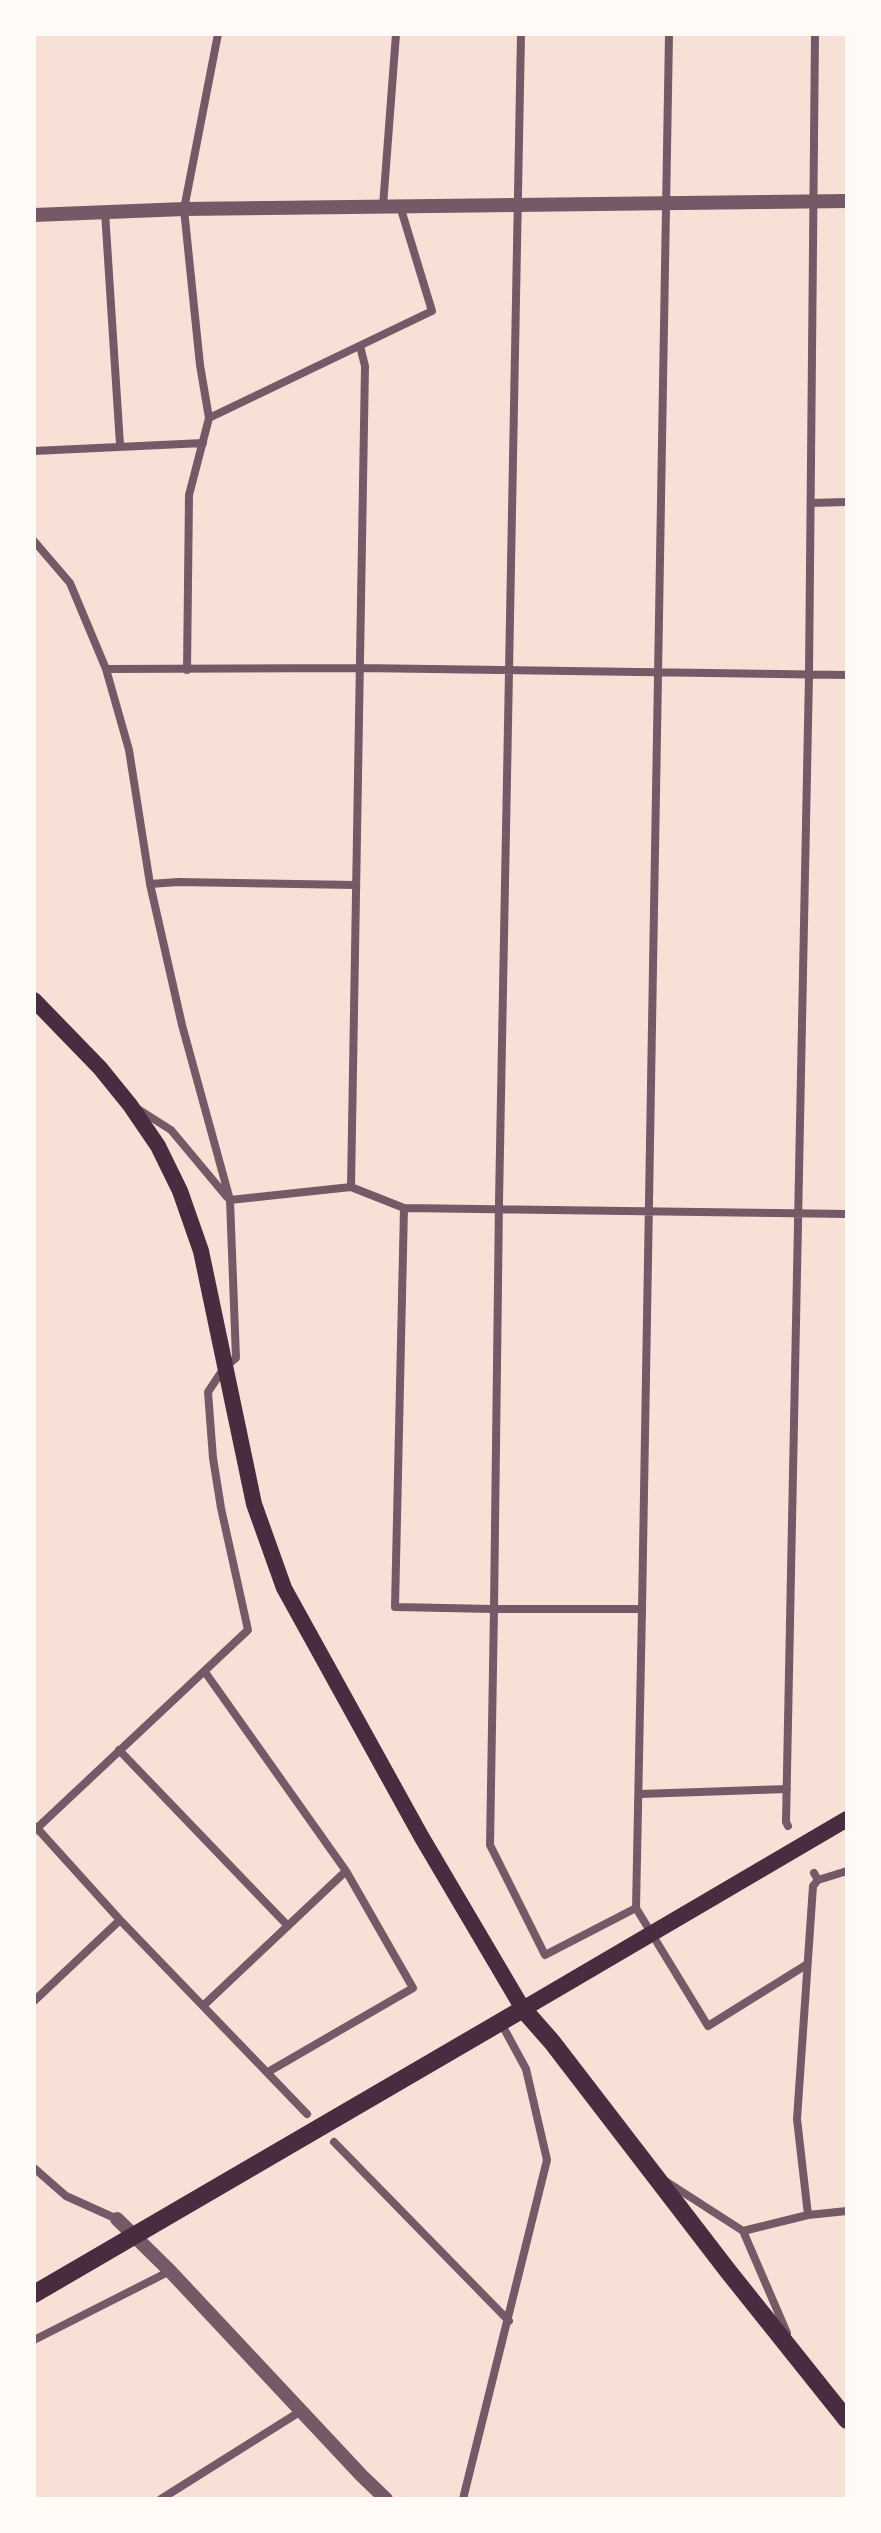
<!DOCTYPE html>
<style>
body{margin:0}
#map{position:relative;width:881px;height:2533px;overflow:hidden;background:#f7e1d7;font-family:Ubuntu,sans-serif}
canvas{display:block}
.frame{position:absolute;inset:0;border:36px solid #fffaf5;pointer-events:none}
</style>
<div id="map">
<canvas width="881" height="2533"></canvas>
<div class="frame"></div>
</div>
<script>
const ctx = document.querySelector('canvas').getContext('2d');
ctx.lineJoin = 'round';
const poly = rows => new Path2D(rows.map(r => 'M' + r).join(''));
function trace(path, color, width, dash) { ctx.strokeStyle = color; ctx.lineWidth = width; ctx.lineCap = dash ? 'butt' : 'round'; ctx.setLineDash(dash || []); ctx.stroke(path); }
trace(poly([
 [383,206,396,34],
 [105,212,120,445],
 [209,418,432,311,400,206],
 [34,451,203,443],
 [811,503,847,502],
 [34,541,70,583,106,669,129,750,150,884,182,1025,230,1200,236,1358,224,1368,208,1392,213,1458,221,1508,248,1630,34,1831],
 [106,669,361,668,847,675],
 [187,670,189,495,209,418,200,365,184,209,218,34],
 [150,884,178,882,355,885],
 [138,1109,171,1130,227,1197],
 [351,1187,365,366,360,346],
 [230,1200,351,1187,404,1208,847,1214],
 [404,1208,395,1607,494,1609,642,1609,636,1908,545,1955,490,1845,494,1609,499,1202,521,34],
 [642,1609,669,34],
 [205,1672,346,1871,413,1988,268,2072],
 [119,1750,288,1926],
 [640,1794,787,1789],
 [788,1826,786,1822,809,674,815,34],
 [36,1827,120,1920,307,2114],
 [814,1873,818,1880,847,1871],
 [636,1908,708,2026,806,1965],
 [34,2001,120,1920],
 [204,2005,346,1871],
 [334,2142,509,2321],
 [34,2168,66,2196,117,2219],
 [667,2182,743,2231,787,2333],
 [808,2215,797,2119,813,1886,818,1880],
 [743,2231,808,2215,847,2211],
 [34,2340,170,2271],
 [161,2499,301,2411],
 [463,2499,547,2160,526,2069,501,2023]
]), '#755966', 8);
trace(poly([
 [34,215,184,209,847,201],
 [117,2219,170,2271,362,2476,386,2499]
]), '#755966', 14);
trace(poly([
 [34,1000,100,1068,130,1105,158,1146,180,1191,201,1251,254,1504,284,1588,421,1836,523,2009,847,1819]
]), '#4a2c40', 16);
trace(poly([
 [34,2294,523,2009,552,2042,728,2271,847,2420]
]), '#4a2c40', 18);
</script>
